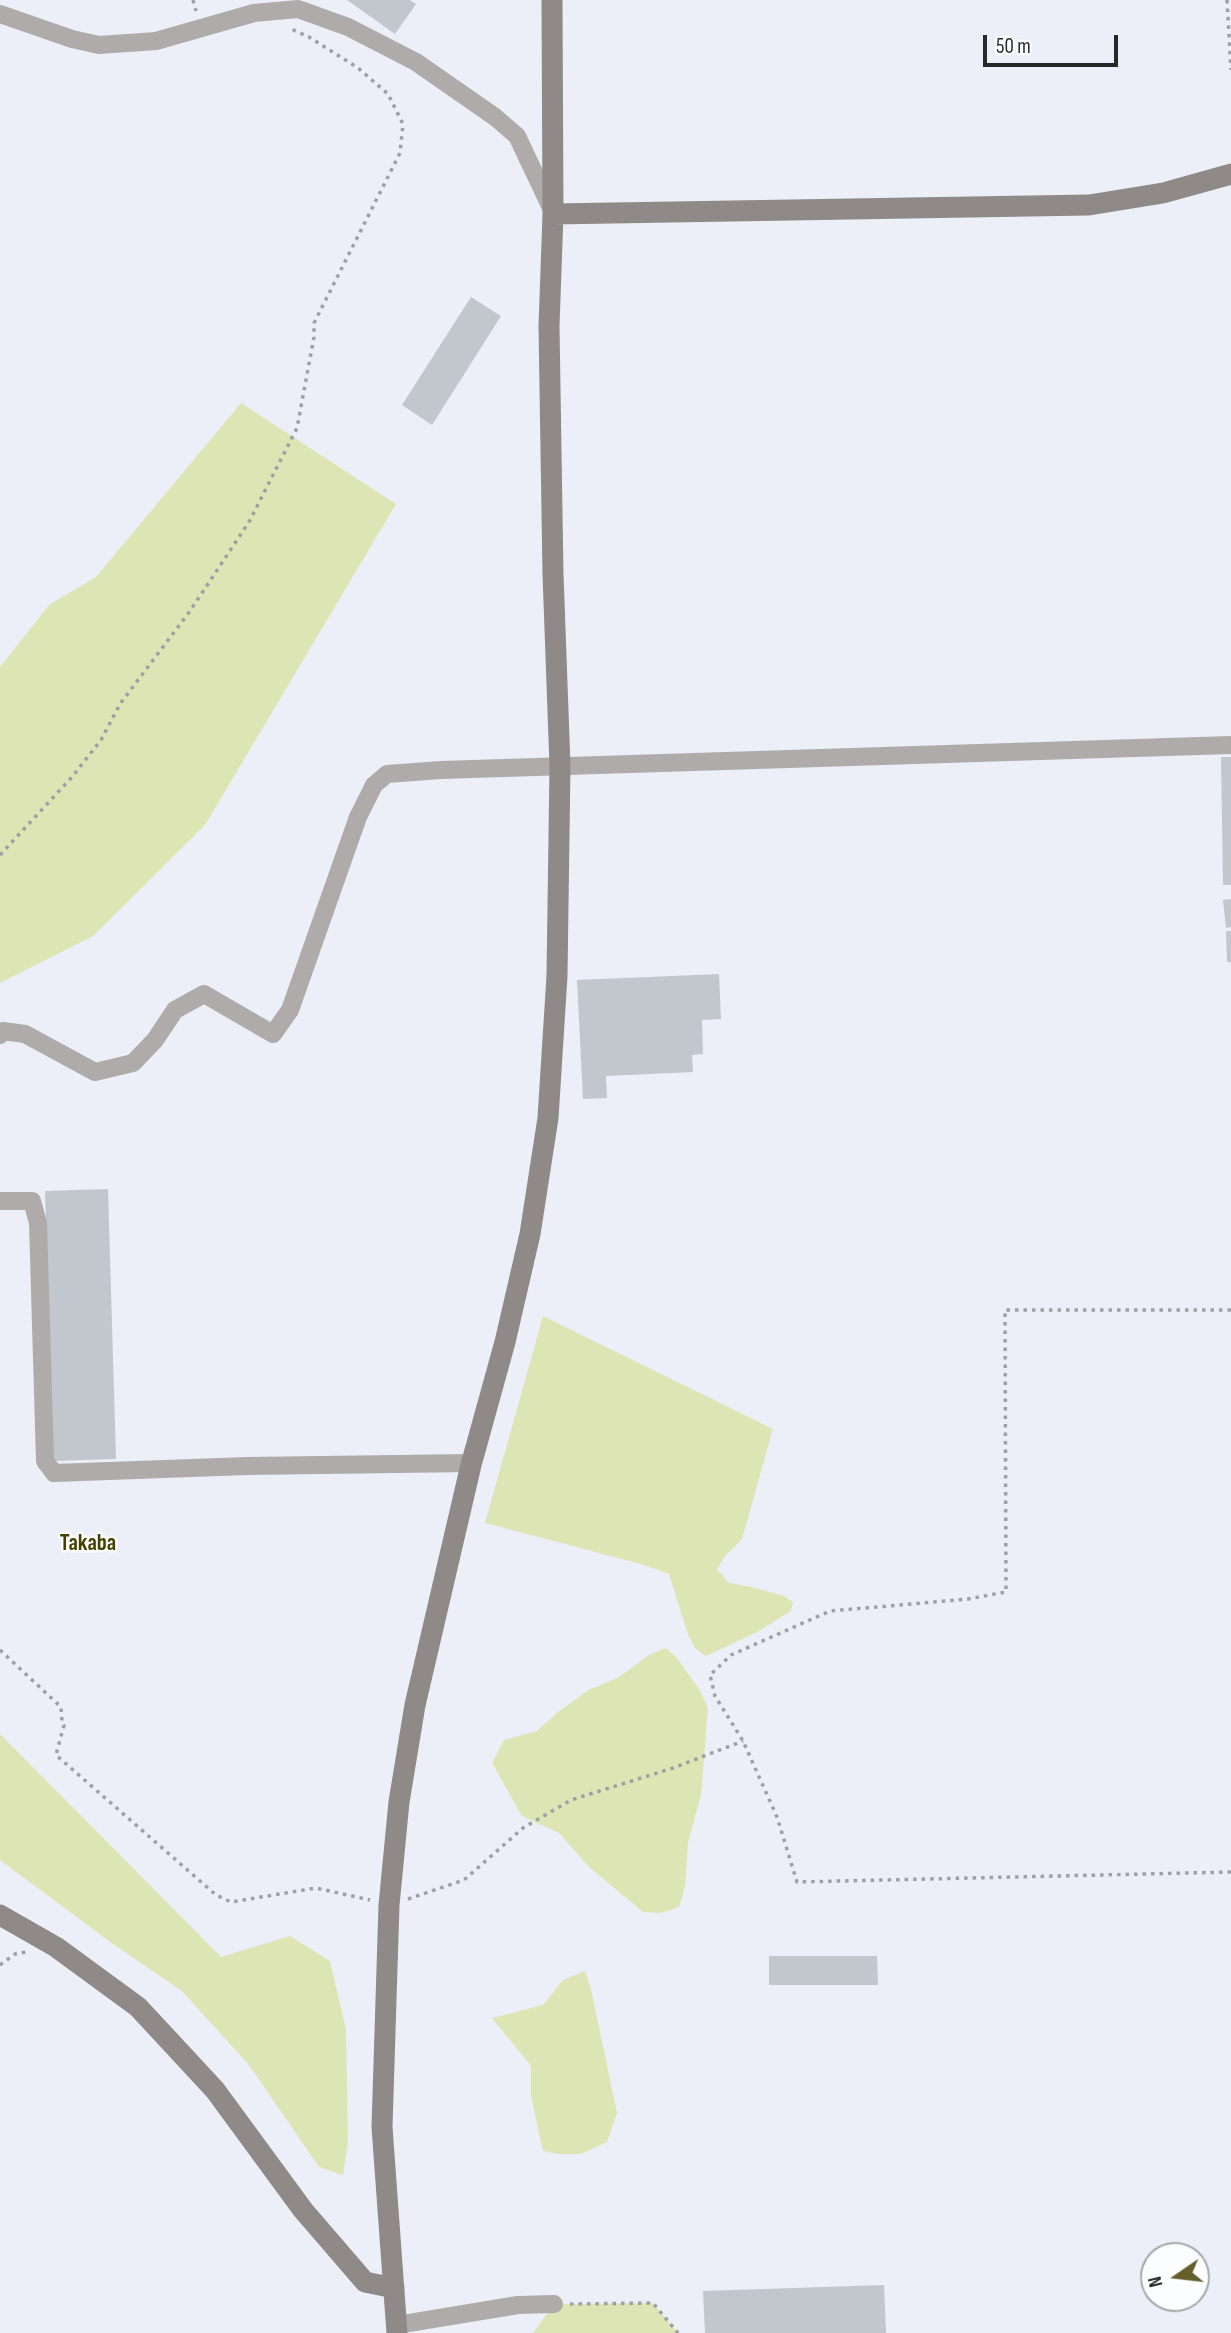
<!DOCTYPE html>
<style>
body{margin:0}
#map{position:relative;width:1231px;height:2333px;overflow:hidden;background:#eceff7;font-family:"Sofia Sans Condensed",sans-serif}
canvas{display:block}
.north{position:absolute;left:1140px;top:2242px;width:70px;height:70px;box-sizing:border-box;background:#fcfdfe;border:2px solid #a7a8a9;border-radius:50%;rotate:256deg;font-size:19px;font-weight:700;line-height:28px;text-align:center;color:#27282a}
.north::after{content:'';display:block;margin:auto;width:24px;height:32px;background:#635f2b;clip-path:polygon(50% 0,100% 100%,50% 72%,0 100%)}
.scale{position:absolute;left:983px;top:35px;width:135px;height:32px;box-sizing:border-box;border:4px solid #27282a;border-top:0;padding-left:9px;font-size:21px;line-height:24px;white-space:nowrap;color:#27282a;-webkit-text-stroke:5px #fcfdfe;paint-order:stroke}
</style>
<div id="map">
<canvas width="1231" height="2333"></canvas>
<div class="north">N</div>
<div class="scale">50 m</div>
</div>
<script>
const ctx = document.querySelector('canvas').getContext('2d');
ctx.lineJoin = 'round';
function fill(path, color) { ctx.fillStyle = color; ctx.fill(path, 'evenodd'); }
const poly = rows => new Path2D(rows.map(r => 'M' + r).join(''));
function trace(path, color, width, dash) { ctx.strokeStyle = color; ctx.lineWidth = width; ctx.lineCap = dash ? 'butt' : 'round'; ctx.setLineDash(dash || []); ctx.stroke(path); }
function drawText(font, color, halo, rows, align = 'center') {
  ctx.font = font + ' "Sofia Sans Condensed",sans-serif'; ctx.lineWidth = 5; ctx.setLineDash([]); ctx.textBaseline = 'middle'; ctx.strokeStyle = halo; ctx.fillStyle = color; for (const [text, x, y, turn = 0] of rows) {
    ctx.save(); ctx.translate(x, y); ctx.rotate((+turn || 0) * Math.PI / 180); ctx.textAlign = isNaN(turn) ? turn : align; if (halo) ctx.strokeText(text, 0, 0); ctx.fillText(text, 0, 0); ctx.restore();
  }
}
fill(poly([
 [241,403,396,504,205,825,93,936,0,983,0,667,49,605,96,577],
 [543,1316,773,1429,742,1539,725,1556,717,1569,729,1583,751,1587,784,1596,793,1602,791,1611,757,1632,706,1656,695,1648,688,1635,669,1574,641,1564,485,1523],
 [666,1648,677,1658,699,1689,708,1708,701,1795,688,1843,685,1887,679,1907,661,1913,643,1912,589,1867,559,1833,522,1816,492,1763,504,1740,537,1731,559,1711,589,1690,619,1677,649,1655],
 [0,1734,221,1957,290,1936,330,1961,346,2030,348,2142,343,2175,319,2167,249,2065,182,1991,113,1944,0,1860],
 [585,1971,591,1989,617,2113,607,2142,581,2154,558,2154,543,2151,531,2096,531,2066,492,2018,543,2005,563,1980],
 [653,2303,678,2333,533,2333,554,2304]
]), '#dee5b4');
fill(poly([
 [347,0,410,0,416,4,395,34],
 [471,297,501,316,432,425,402,405],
 [1221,757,1231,757,1231,885,1223,885],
 [1231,899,1231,927,1226,928,1223,900],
 [1226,931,1231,931,1231,962,1227,962],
 [719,974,721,1019,702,1020,703,1054,692,1055,693,1072,606,1076,607,1098,583,1099,577,980],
 [108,1189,116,1459,53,1461,45,1191],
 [769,1956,877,1956,878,1985,769,1985],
 [884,2285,886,2333,705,2333,703,2291]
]), '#c2c6cd');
trace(poly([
 [193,0,196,11],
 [1227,0,1231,70],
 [0,855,72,777,101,740,120,704,190,611,249,522,297,428,314,337,314,323,400,153,403,124,388,94,358,68,309,37,289,28],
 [1231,1310,1005,1310,1006,1592,968,1599,830,1611,731,1655,710,1675,715,1696,743,1741,777,1817,797,1882,1231,1872],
 [0,1650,61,1707,62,1722,64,1725,56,1755,216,1895,231,1902,316,1888,370,1900],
 [408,1899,464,1880,523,1828,571,1800,673,1768,743,1741],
 [0,1965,15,1954,26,1952],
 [570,2304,653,2303,678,2333]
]), '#9da0a5', 3.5, [3.5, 5]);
trace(poly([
 [0,14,72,39,99,45,156,41,254,13,298,9,348,27,416,62,495,117,517,136,552,210],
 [0,1035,3,1031,25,1034,95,1072,133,1063,155,1040,175,1010,204,994,273,1034,290,1010,358,817,374,785,387,774,441,770,1231,745],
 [0,1201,32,1201,38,1223,45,1461,54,1473,247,1466,471,1463],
 [397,2325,518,2305,554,2304]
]), '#afabaa', 18);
trace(poly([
 [553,214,1089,205,1163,193,1231,174],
 [0,1915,56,1947,138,2007,215,2090,303,2210,365,2282,394,2288],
 [397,2333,382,2127,389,1905,399,1802,415,1705,471,1465,505,1342,530,1234,548,1118,557,976,560,766,553,574,549,326,553,214,552,0]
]), '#8f8a88', 21);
drawText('bold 23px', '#474100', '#fcfdfe', [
 ["Takaba",88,1544]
]);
</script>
